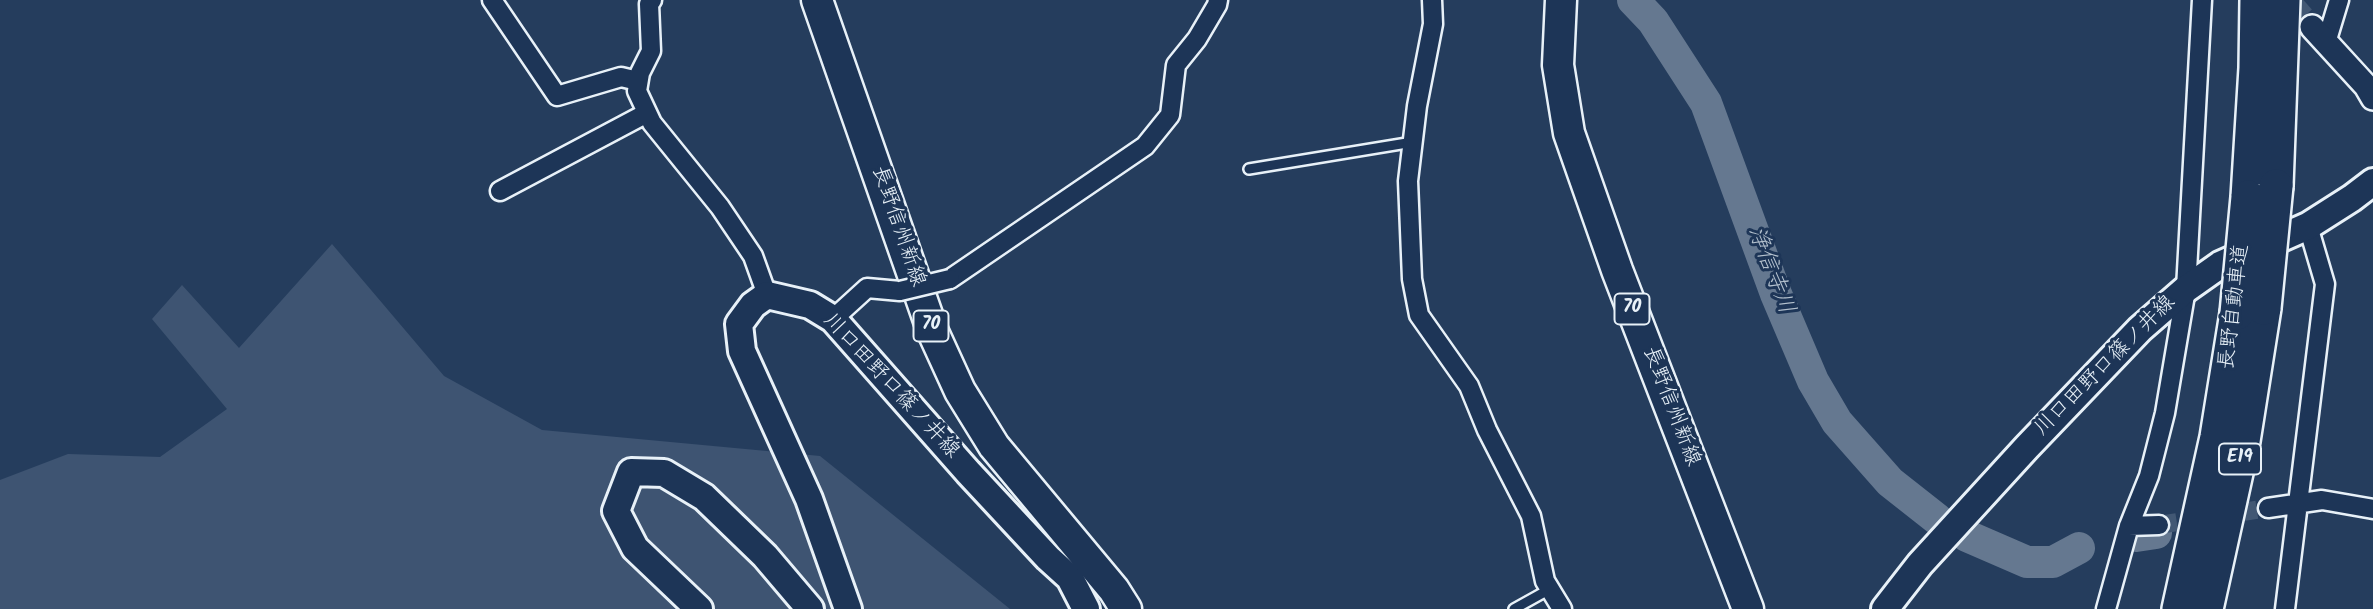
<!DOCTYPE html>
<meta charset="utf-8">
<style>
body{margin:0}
canvas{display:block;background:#253d5d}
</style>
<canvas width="2373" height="609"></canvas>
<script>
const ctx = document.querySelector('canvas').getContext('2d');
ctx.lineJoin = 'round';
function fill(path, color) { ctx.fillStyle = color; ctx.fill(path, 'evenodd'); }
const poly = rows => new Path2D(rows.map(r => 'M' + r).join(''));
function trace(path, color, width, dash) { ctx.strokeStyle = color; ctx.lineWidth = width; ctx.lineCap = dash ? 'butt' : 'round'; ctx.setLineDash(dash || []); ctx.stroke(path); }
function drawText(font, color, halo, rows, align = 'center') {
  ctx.font = font + ' Kalam,"Klee One",sans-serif'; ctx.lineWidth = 6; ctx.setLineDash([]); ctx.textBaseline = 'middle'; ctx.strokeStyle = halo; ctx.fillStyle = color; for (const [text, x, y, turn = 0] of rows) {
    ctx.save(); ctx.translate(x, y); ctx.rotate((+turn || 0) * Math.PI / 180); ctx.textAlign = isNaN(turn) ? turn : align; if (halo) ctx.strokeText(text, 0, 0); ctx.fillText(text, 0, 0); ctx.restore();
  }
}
fill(poly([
 [332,244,444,376,542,430,820,456,1010,609,0,609,0,480,68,454,160,457,227,409,152,319,182,285,239,348]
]), '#3e5472');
trace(poly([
 [1633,0,1653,21,1706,103,1776,294,1813,381,1837,422,1890,482,1937,519],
 [1967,536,2027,562,2053,562,2079,548],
 [2136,536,2156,533]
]), '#657890', 32);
trace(poly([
 [2159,525,2268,508]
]), '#425874', 18, [18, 9]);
trace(poly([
 [2288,0,2312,27]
]), '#425874', 23, [23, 11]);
const service = poly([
 [1249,169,1413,142],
 [1514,609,1550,589]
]);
const minor = poly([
 [492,0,557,96,621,77,638,81],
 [652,0,649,4,651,51,640,73,637,91,652,123,720,207,753,256,767,295],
 [1432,0,1433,24,1417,106,1408,181,1412,279,1419,315,1469,386,1487,430,1531,516,1545,581,1562,609],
 [2326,43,2339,0],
 [500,191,647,113],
 [950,279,1145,146,1170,115,1176,65,1197,39,1217,5,1218,0],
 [833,319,867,288,900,291],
 [2268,508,2322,500,2373,509],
 [2129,526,2159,525],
 [2106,609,2129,526,2149,476,2165,413,2186,289,2202,0],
 [2285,609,2325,284,2308,226]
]);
const tertiary = poly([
 [2312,27,2366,86,2373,98]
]);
const secondary = poly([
 [699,609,635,548,616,511,631,472,664,473,704,497,765,556,810,609],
 [848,609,809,499,742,351,739,324,753,305,767,295,810,305,833,319,968,472,1048,558,1070,578,1086,609],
 [1885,609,1920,564,2027,447,2140,329,2186,289,2220,265,2308,226,2352,198,2373,182]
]);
const primary = poly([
 [817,0,933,332,960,391,994,446,1114,590,1126,609],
 [1561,0,1558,65,1569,133,1617,270,1748,609]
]);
const motorway = poly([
 [2276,186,2283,0],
 [2248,197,2256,68,2257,0],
 [2179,609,2217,437,2237,313],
 [2206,609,2243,441,2264,308]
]);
trace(service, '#e8f1f8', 14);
trace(minor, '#e8f1f8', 23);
trace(tertiary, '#e8f1f8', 28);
trace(secondary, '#e8f1f8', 32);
trace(primary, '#e8f1f8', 35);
trace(motorway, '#e8f1f8', 38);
trace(service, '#1d3557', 9);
trace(minor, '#1d3557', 18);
trace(tertiary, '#1d3557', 23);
trace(secondary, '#1d3557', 26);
trace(primary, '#1d3557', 30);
trace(motorway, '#1d3557', 33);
const minorBridge = poly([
 [900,291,950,279]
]);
const motorwayBridge = poly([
 [2264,308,2276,186],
 [2237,313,2248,197]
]);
trace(minorBridge, '#e8f1f8', 23, []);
trace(motorwayBridge, '#e8f1f8', 38, []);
trace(minorBridge, '#1d3557', 18);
trace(motorwayBridge, '#1d3557', 33);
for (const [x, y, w] of [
 [1632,309,35],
 [931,326,35],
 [2240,459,42]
]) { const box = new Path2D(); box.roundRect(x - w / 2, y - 15.5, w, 31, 5); ctx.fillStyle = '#1d3557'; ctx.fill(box); trace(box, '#e8f1f8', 2); }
drawText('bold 19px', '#e8f1f8', null, [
 ["70",1632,309],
 ["70",931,326],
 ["E19",2240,459]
]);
drawText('21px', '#e8f1f8', '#1d3557', [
 ["長野信州新線",897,227,71],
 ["長野自動車道",2236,307,-83],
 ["川口田野口篠ノ井線",2106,367,-45],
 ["川口田野口篠ノ井線",890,387,47],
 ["長野信州新線",1670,407,69]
]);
drawText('italic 23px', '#b4c1ce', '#1d3557', [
 ["浄信寺川",1769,271,69]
]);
</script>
